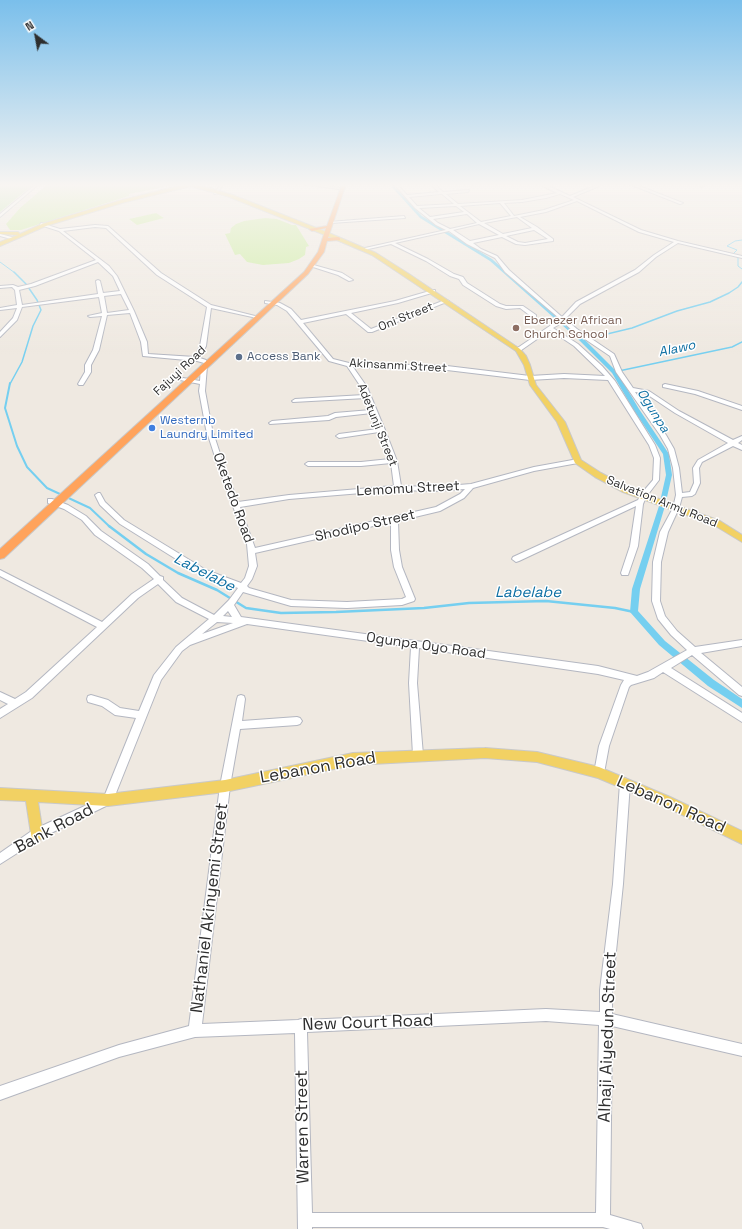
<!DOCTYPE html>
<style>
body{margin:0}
#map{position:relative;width:742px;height:1229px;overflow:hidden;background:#efe9e1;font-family:"Space Grotesk",sans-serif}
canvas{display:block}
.north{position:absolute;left:16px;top:16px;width:40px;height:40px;-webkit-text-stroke:3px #fff;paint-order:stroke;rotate:328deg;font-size:11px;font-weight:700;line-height:16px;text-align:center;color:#2e2e2e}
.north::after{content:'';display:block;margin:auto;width:14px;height:18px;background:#2e2e2e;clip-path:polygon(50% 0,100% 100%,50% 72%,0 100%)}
</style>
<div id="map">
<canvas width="742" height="1229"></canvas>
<div class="north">N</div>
</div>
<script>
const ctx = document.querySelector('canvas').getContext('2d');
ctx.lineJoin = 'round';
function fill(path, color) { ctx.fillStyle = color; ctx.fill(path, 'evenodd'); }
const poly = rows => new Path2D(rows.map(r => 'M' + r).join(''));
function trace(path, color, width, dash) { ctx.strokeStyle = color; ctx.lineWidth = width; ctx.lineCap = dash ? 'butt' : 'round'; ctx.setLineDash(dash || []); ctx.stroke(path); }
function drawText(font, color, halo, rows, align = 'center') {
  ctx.font = font + ' "Space Grotesk",sans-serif'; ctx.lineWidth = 3; ctx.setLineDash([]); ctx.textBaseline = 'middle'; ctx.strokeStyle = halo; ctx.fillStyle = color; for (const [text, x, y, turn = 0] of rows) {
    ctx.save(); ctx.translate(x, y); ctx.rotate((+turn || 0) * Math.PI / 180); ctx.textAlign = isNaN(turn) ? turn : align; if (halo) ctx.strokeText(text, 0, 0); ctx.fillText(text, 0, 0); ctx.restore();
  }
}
fill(poly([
 [0,184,34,184,0,212]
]), '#b6e59e');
fill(poly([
 [48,184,178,184,129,194,129,196,21,230,10,230,6,224,20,208],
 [156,213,164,218,137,225,129,219],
 [265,218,277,219,292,225,296,225,309,246,306,247,305,255,299,259,289,263,263,265,247,262,240,254,235,255,225,234,230,233,231,228,236,224,244,221]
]), '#c9ec9a');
trace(poly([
 [742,240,735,241,727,246,737,250,733,254,738,258,738,266,742,269],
 [0,262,15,273]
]), '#75cff0', 1);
trace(poly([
 [582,340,632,328,677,311,710,302,729,293,738,287,742,282],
 [614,372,732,347,742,342],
 [10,384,22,362,33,326,41,310,37,300,26,284,14,272]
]), '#75cff0', 1.5);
trace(poly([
 [10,383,5,408,17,446,27,467,47,488,90,508,110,527]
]), '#75cff0', 2);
trace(poly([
 [109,526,146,554,178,573,217,590,246,608,281,613,336,612,424,608,469,603,546,601,615,608,634,612]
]), '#75cff0', 2.5);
fill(poly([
 [389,184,392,184,422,216,492,259,584,339,617,372,639,409,669,454,672,475,665,506,640,589,638,611,665,641,714,680,742,699,742,708,708,686,659,645,630,612,632,589,659,506,666,475,663,454,633,409,612,373,580,341,490,261,420,218,389,184]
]), '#75cff0');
const minor = poly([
 [36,184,39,184,0,217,0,214,36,184],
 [181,184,185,184,185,185,183,186,181,184],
 [221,184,224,184,216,194,214,194,221,184],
 [302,184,315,184,341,188,339,189,302,184],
 [394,184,397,184,407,195,439,192,430,184,434,184,443,192,469,190,468,192,446,194,458,204,522,200,557,193,539,184,544,184,570,196,599,184,604,184,573,197,641,230,678,241,742,256,742,258,678,243,656,257,639,272,580,304,565,319,577,329,614,354,622,372,633,388,649,391,679,411,733,440,742,436,742,440,738,443,742,445,742,450,733,446,702,462,699,468,700,483,695,494,692,496,682,497,679,508,668,532,661,562,660,601,665,616,677,631,695,647,742,640,742,646,701,653,742,687,742,696,739,695,692,655,671,668,742,713,742,722,663,672,654,678,631,685,629,687,609,746,604,773,602,776,599,778,596,776,594,773,599,746,621,685,624,680,598,674,419,648,417,683,423,755,421,758,418,759,415,758,413,755,409,683,411,647,247,624,190,645,182,651,161,680,112,803,41,838,0,864,0,853,33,830,104,797,136,718,115,715,102,706,88,702,87,699,88,696,91,695,108,700,120,708,139,711,154,675,176,647,209,619,176,602,158,584,138,598,32,698,0,718,0,709,8,704,0,700,0,692,15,699,26,692,97,627,0,576,0,570,102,622,132,594,154,579,142,568,95,535,82,520,64,509,48,503,48,499,52,499,68,505,86,516,101,531,148,564,160,576,163,577,163,580,182,598,214,615,229,600,238,588,200,574,120,524,100,505,95,495,98,493,100,493,105,502,124,520,206,570,241,583,245,578,249,566,247,544,218,466,206,429,199,391,200,384,180,380,183,378,200,381,201,366,204,364,207,366,205,391,212,429,224,466,238,502,289,495,394,486,391,463,361,466,308,466,305,464,308,462,361,462,390,459,379,432,339,438,336,436,339,434,378,429,372,413,336,417,329,420,270,424,269,423,272,421,328,416,335,413,371,410,366,398,293,402,292,401,295,399,364,395,361,387,347,366,329,361,287,311,277,305,265,303,265,301,280,303,291,309,301,320,395,301,433,290,435,290,435,292,398,303,351,313,371,329,445,300,449,301,372,332,368,332,346,314,303,323,333,359,349,363,447,366,530,376,564,374,605,376,574,346,550,330,520,351,516,351,516,349,560,319,505,272,495,258,467,244,449,231,395,243,428,259,454,274,463,277,467,283,500,304,506,306,523,306,536,315,536,317,532,317,520,308,506,309,496,306,463,285,459,279,450,276,426,261,391,244,364,250,365,248,446,230,436,225,415,208,394,184],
 [442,194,454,204,417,206,409,197,442,194],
 [560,194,574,200,544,210,514,216,504,203,522,202,546,198,560,194],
 [577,201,639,232,674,242,654,255,635,270,576,302,562,317,509,270,497,256,481,249,473,243,502,237,516,244,525,245,553,241,553,239,537,227,520,217,546,212,577,201],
 [500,203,511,216,481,222,460,206,500,203],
 [456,206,464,212,430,217,419,208,456,206],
 [467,214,477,223,450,229,438,223,433,219,467,214],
 [517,217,532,228,503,234,484,223,517,217],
 [479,224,499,235,470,241,453,230,479,224],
 [534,230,548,239,525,243,518,242,506,236,534,230],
 [563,322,573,331,610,356,616,372,660,435,668,449,673,468,676,495,673,508,660,532,653,562,652,601,658,619,671,635,687,650,648,672,637,676,598,666,241,617,234,605,243,592,291,606,347,608,402,605,414,601,415,599,402,567,399,550,398,521,440,511,464,498,473,488,534,471,578,463,581,461,578,459,534,467,471,484,434,487,401,486,397,461,385,430,367,387,353,367,447,370,530,380,564,378,608,380,649,445,654,458,653,480,641,494,638,500,513,557,512,559,516,562,519,561,636,506,630,546,621,573,622,575,628,575,638,546,643,504,646,497,659,480,660,458,655,445,615,381,602,366,578,344,553,328,563,322],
 [635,392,645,393,675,413,728,443,698,460,693,468,694,483,690,492,682,493,679,468,674,449,666,435,635,392],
 [465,489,460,494,436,507,255,548,240,507,289,499,398,490,434,491,465,489],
 [391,522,391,550,394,567,406,597,402,599,347,602,291,600,249,588,247,586,252,579,257,566,255,553,391,522],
 [228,611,232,617,223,616,228,611],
 [217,622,233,623,202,634,217,622],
 [629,184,634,184,683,203,680,204,629,184],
 [703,184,707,184,701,187,703,184],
 [404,216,405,218,331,223,329,222,404,216],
 [41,223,60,229,95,225,108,226,161,273,211,305,259,317,257,318,211,308,206,346,200,358,206,360,206,362,204,363,197,361,143,356,141,342,130,313,107,315,99,350,91,365,91,372,83,385,79,385,78,384,85,372,85,365,93,350,102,316,90,317,88,316,102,313,99,297,22,307,17,320,0,337,0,332,13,318,17,308,0,310,0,308,17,305,15,290,12,287,0,288,0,286,13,285,18,287,31,284,96,260,59,231,40,225,41,223],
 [95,227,106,228,157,275,207,307,200,346,195,357,148,354,147,342,134,311,117,276,109,266,63,231,95,227],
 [98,262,113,276,120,291,103,293,100,281,98,280,96,281,98,294,22,305,19,290,35,286,98,262],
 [121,294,129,310,107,313,104,296,121,294],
 [0,234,12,237,13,238,11,239,0,236,0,234],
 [310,264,342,273,353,280,349,281,338,275,310,266,310,264],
 [665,384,698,391,742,406,742,410,695,394,663,387,663,385,665,384],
 [241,695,244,696,245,699,242,721,297,717,300,718,302,721,300,724,297,725,240,729,230,786,202,1024,298,1020,301,1019,304,1020,546,1009,600,1012,600,990,613,884,620,783,622,780,625,778,628,780,630,783,623,884,612,990,612,1014,742,1044,742,1056,612,1026,610,1215,641,1224,643,1229,610,1229,603,1227,312,1227,312,1229,298,1229,295,1033,195,1037,119,1057,0,1100,0,1086,119,1045,189,1026,220,786,237,699,238,696,241,695],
 [546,1021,599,1025,596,1213,312,1213,307,1032,546,1021]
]);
const major = poly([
 [186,184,195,184,233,195,329,233,376,253,409,274,520,349,526,356,530,365,536,385,565,422,581,460,601,473,629,488,720,521,742,535,742,542,714,525,623,492,595,477,575,463,557,422,530,385,524,365,516,351,372,255,325,235,229,197,191,186,122,203,46,226,0,246,0,242,18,235,0,234,0,232,18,232,20,234,42,224,118,201,186,184],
 [485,748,537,752,599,767,670,797,742,831,742,844,662,805,598,778,537,762,485,758,353,765,225,792,108,806,38,802,43,834,42,839,37,840,32,839,31,834,26,801,0,800,0,788,108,794,225,780,353,753,485,748]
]);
const highway = poly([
 [342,184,346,184,328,238,338,237,340,238,340,240,327,241,324,252,308,274,4,558,0,559,0,549,304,272,318,252,326,228,312,231,309,229,327,226,342,184]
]);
trace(minor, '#b4b7c1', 2);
trace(major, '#c9c9c9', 2);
trace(highway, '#c9c9c9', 2);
fill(minor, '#fff');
fill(major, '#f2d163');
fill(highway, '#ffa35c');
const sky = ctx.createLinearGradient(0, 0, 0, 356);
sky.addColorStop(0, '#7abfeb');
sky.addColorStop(0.52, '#f8f5f2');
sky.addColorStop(1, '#f8f5f200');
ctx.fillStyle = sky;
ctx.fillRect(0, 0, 742, 356);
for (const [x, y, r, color] of [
 [516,328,4,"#8d6e63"],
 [239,357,4,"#5c6f8a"],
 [152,428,4,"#3f7fe0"]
]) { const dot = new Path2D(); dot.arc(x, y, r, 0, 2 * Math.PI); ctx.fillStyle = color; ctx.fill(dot); trace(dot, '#fff', 1.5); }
drawText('12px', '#2e2e2e', '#fff', [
 ["Oni Street",406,317,-22],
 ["Akinsanmi Street",398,366,3],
 ["Fajuyi Road",180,371,-43],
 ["Adetunji Street",377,425,68],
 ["Salvation Army Road",662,502,22]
]);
drawText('12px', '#785e54', '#fff', [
 ["Ebenezer African",524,321],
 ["Church School",524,335]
], 'left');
drawText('12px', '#4e5e75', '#fff', [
 ["Access Bank",247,357]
], 'left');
drawText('12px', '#366cbe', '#fff', [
 ["Westernb",160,421],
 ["Laundry Limited",160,435]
], 'left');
drawText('italic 13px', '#0d6fa3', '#fff', [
 ["Alawo",677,349,-12],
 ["Ogunpa",653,411,58]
]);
drawText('14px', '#2e2e2e', '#fff', [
 ["Lemomu Street",408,489,-3],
 ["Oketedo Road",233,498,70],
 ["Shodipo Street",365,526,-13],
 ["Ogunpa Oyo Road",426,646,8]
]);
drawText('italic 15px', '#0d6fa3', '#fff', [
 ["Labelabe",204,573,27],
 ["Labelabe",528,593]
]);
drawText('17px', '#2e2e2e', '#fff', [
 ["Lebanon Road",318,768,-10],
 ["Lebanon Road",671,805,24],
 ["Bank Road",54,829,-28],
 ["Nathaniel Akinyemi Street",210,908,-83],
 ["New Court Road",368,1023,-2],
 ["Alhaji Aiyedun Street",608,1037,-88],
 ["Warren Street",303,1127,-91]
]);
</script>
